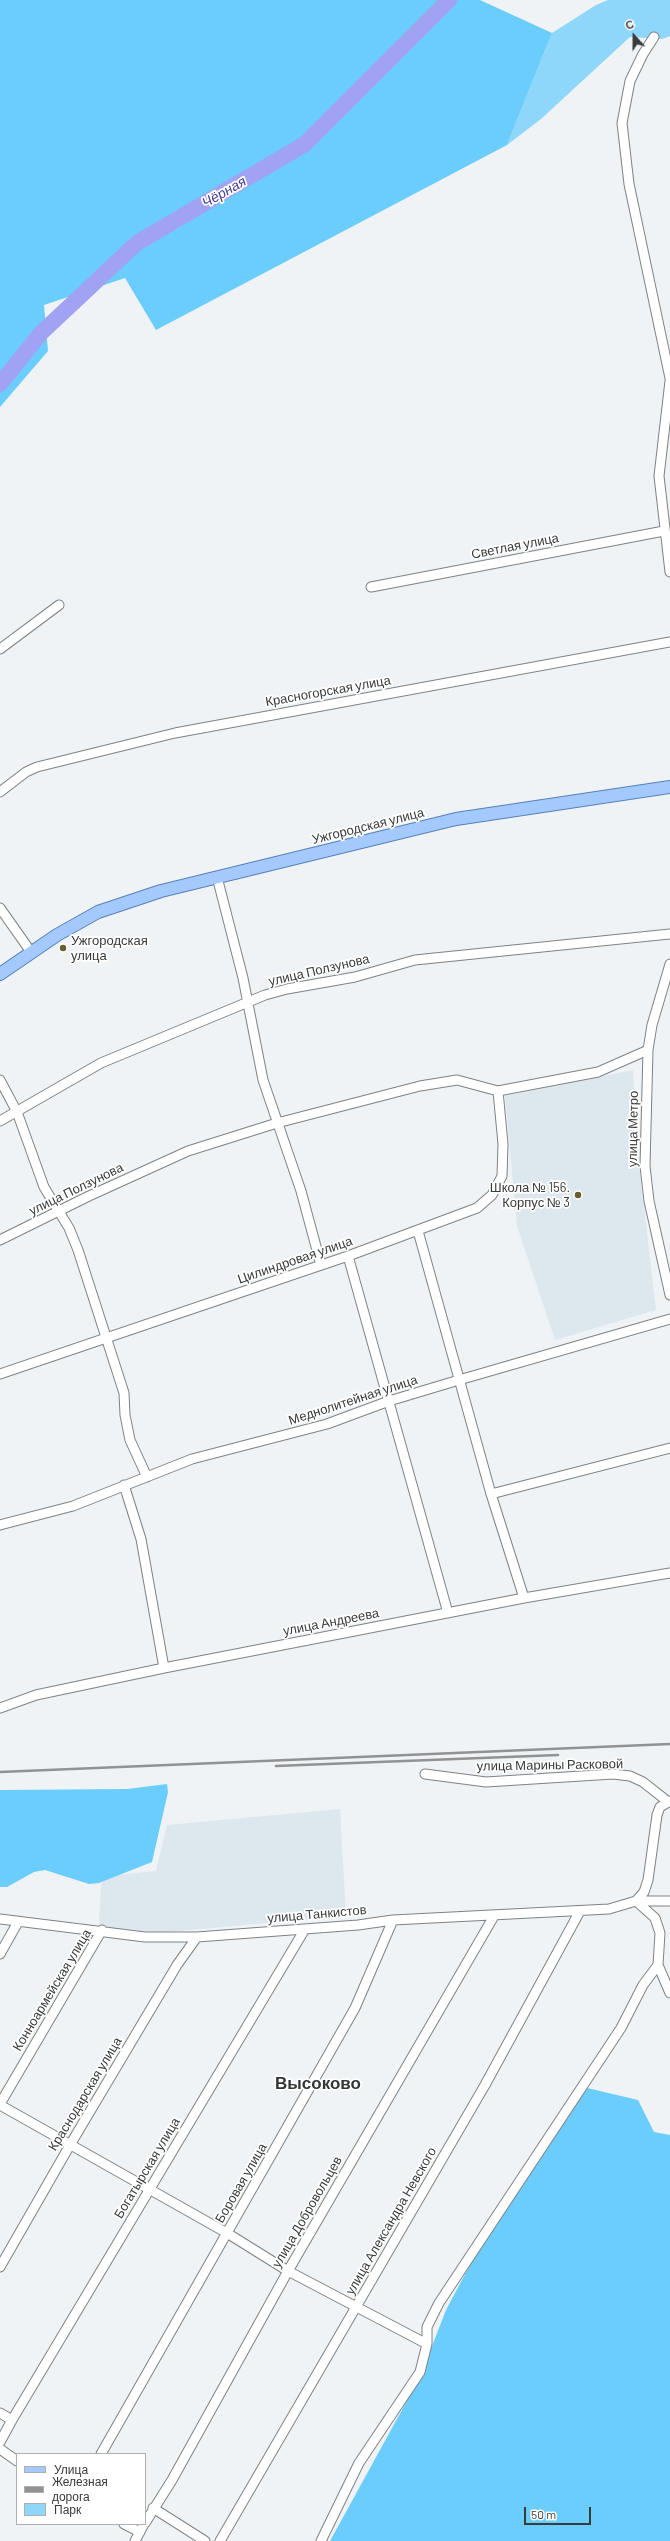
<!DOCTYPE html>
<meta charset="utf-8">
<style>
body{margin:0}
#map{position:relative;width:670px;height:2541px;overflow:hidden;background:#eff3f5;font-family:Barlow,sans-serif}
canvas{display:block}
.legend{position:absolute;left:16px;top:2453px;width:130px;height:72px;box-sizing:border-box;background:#fff;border:1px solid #b0b0b1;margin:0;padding:5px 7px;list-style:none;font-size:12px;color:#393a3b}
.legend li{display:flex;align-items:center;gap:8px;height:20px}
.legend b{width:20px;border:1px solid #b0b0b1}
.north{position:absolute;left:614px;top:16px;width:40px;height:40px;-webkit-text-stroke:3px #fff;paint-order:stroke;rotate:339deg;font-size:11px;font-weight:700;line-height:16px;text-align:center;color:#393a3b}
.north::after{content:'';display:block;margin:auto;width:14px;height:18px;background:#393a3b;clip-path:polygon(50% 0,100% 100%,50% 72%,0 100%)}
.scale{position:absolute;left:524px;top:2507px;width:67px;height:18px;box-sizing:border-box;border:2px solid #393a3b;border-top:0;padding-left:5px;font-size:12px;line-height:14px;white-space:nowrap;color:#393a3b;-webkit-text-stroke:3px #fff;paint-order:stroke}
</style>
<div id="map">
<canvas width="670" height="2541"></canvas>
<ul class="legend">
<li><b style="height:5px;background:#a4cafd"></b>Улица</li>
<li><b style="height:5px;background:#909294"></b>Железная дорога</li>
<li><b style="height:11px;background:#8ed7fb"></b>Парк</li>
</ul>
<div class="north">С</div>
<div class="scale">50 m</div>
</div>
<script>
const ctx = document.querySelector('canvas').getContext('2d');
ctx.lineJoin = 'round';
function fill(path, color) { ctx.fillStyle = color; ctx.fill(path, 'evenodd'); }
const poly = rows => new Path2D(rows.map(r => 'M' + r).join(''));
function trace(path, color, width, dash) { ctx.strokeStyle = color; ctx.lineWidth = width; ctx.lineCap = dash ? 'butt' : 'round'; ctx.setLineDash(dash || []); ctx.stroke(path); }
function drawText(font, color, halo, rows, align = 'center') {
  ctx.font = font + ' Barlow,sans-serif'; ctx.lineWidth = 3.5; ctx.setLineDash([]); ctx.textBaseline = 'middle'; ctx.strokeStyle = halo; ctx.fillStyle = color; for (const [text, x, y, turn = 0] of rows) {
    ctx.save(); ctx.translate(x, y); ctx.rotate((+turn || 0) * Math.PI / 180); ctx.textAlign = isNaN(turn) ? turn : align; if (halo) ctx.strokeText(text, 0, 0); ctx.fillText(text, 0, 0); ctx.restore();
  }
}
fill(poly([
 [633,1070,639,1163,656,1310,555,1340,517,1226,505,1096],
 [340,1809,346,1916,145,1934,99,1925,101,1886,105,1876,156,1871,167,1825]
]), '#dde8ee');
fill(poly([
 [608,0,670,0,670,36,662,39,630,37,541,119,507,145,552,33,596,5]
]), '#8ed7fb');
fill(poly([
 [0,0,480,0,552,33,507,145,156,330,125,278,44,305,48,351,0,407],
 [167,1784,168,1792,152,1862,99,1883,89,1884,45,1870,34,1872,7,1887,0,1887,0,1790,127,1789],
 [583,2087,638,2100,654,2132,670,2135,670,2541,330,2541,420,2377,446,2310,505,2199]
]), '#6acdfb');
trace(poly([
 [0,384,41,333,137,243,305,144,449,0]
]), '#a1a3f2', 16);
const minor = poly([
 [654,37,643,54,630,81,622,123,629,184,670,378],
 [670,381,659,476,670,572],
 [371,587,664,531],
 [0,649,59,605],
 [0,792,26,772,37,767,175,733,670,642],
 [217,877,243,978,263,1080,301,1191,321,1265],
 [0,908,31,952],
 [670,964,652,1025,648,1050,645,1166,649,1201,670,1295],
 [0,1080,17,1112,44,1187,69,1228,78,1250,124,1393,125,1415,130,1440,147,1477],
 [0,1121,101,1063,265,995,287,989,355,977,415,960,670,934],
 [418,1231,491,1494,524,1598],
 [0,1240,89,1196,188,1151,277,1123,420,1086,457,1080,498,1091,598,1072,648,1050],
 [348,1256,448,1613],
 [0,1374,348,1256,477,1208,492,1195,502,1176,503,1144,498,1091],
 [124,1485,141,1539,164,1668],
 [491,1494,670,1448],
 [0,1525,73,1506,192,1459,327,1424,389,1401,459,1380,670,1319],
 [0,1708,36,1695,164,1668,524,1598,670,1573],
 [425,1774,486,1782,613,1774,630,1776,643,1782,667,1801],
 [636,1901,644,1892,648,1880,657,1815,660,1807,670,1801],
 [636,1901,655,1918,660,1933,658,1965,670,1993],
 [0,1919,145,1937,197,1937,358,1925,393,1920,609,1909,636,1901,670,1901],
 [0,1954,18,1922],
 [0,2104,102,1930],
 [0,2105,227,2233,288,2271,427,2344],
 [0,2267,70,2145,177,1965,197,1937],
 [0,2413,12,2420,0,2442],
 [12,2420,305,1929],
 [0,2449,17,2461],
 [101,2454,355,2008,393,1920],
 [153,2508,205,2541],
 [145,2523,172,2480,288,2271,494,1916],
 [124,2524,140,2532],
 [135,2541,144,2524],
 [220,2541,485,2085,580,1911],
 [321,2541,359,2463,420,2372,427,2344,427,2327,439,2303,621,2028,643,1985,658,1965]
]);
const major = poly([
 [0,974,57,935,98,912,161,891,456,819,670,787]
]);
trace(minor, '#7f8284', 11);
trace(major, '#5780b8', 14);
trace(minor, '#fff', 9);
trace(major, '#a4cafd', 12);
trace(poly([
 [276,1766,558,1755],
 [0,1772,670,1744]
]), '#909294', 2.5);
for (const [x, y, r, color] of [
 [63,948,4,"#665f2c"],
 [578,1195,4,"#665f2c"]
]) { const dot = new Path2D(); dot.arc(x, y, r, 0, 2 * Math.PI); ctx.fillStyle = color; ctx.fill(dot); trace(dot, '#fff', 1.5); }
drawText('13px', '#393a3b', '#fff', [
 ["Светлая улица",515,546,-11],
 ["Красногорская улица",328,691,-10],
 ["Ужгородская улица",368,826,-14],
 ["улица Ползунова",319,970,-13],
 ["улица Метро",633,1129,-89],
 ["улица Ползунова",76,1189,-26],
 ["Цилиндровая улица",295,1260,-19],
 ["Меднолитейная улица",353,1400,-18],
 ["улица Андреева",331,1622,-11],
 ["улица Марины Расковой",550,1765,-1],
 ["улица Танкистов",317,1914,-5],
 ["Конноармейская улица",52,1990,-59],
 ["Краснодарская улица",85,2094,-59],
 ["Богатырская улица",147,2168,-59],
 ["Боровая улица",241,2183,-60],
 ["улица Добровольцев",307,2212,-60],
 ["улица Александра Невского",391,2221,-60]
]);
drawText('13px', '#393a3b', '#fff', [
 ["Ужгородская",71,941],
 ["улица",71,956],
 ["Школа № 156.",570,1188,"right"],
 ["Корпус № 3",570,1203,"right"]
], 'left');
drawText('italic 14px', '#433b96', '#fff', [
 ["Чёрная",224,192,-30]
]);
drawText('bold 17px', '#333637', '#fff', [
 ["Высоково",318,2083]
]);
</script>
